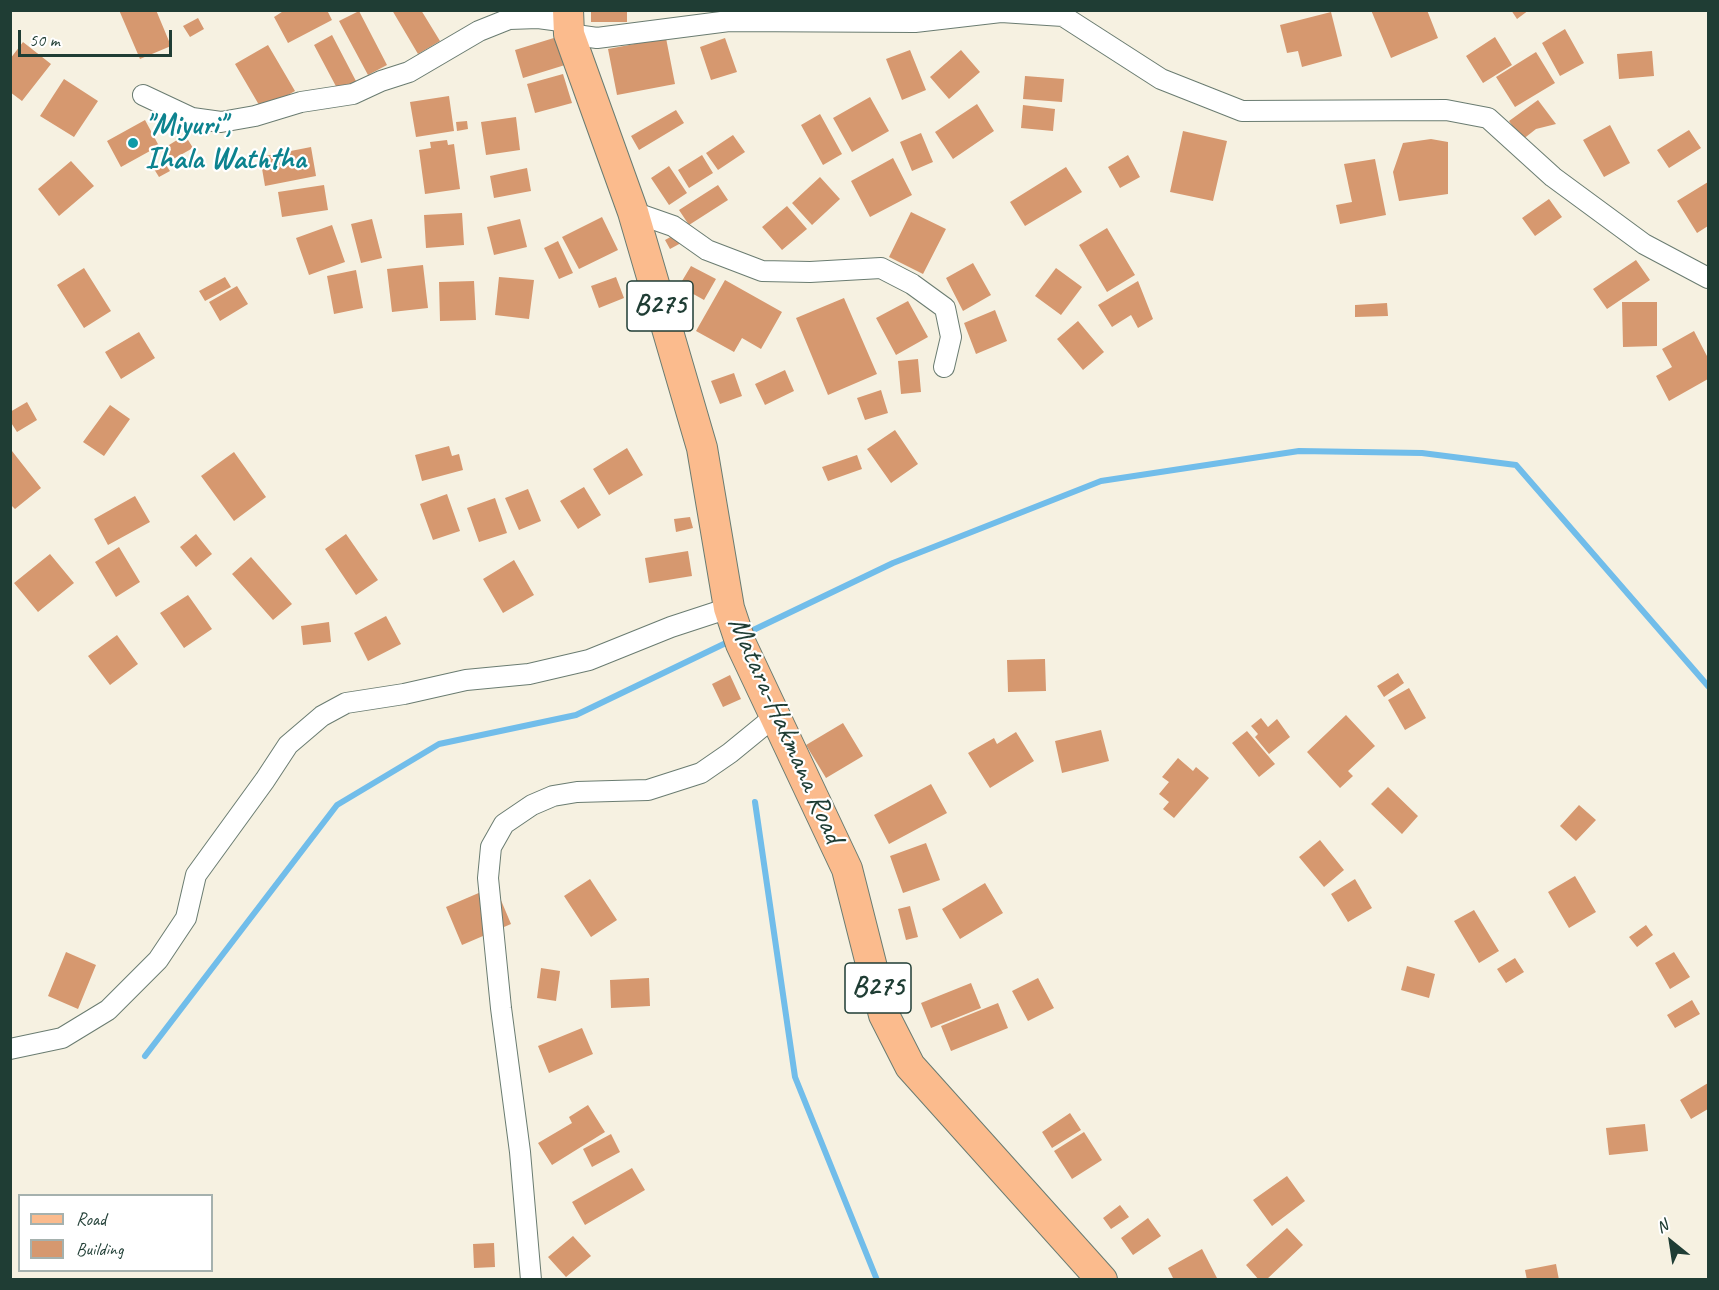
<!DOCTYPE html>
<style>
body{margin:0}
#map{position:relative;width:1719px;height:1290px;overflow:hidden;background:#f6f1e1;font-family:Caveat,sans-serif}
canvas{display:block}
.frame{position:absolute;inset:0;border:12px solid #1f3d34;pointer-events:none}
.legend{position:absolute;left:18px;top:1194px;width:195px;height:78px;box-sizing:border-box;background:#fff;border:2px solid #a5b1ae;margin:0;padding:8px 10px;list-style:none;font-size:18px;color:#1f3d34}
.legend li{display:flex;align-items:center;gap:12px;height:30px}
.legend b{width:30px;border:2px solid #a5b1ae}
.north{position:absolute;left:1641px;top:1212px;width:60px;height:60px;-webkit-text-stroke:4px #fff;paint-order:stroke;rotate:330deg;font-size:16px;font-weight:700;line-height:24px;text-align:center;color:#1f3d34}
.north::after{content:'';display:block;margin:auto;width:21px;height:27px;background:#1f3d34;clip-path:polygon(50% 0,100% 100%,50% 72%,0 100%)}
.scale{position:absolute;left:18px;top:30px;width:154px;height:27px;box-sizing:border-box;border:3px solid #1f3d34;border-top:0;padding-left:8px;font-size:18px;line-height:21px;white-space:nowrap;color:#1f3d34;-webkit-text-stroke:4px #fff;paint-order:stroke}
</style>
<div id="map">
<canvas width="1719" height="1290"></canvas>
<div class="frame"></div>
<ul class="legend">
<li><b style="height:8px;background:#fbbb8d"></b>Road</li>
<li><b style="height:16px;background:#d6986f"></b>Building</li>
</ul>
<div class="north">N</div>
<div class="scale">50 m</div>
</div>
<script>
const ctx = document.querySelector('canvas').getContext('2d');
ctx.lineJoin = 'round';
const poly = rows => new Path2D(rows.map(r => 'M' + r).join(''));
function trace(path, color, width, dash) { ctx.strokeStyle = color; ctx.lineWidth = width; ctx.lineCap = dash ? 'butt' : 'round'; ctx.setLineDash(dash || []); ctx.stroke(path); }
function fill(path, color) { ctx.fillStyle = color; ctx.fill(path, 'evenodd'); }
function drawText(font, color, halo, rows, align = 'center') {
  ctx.font = font + ' Caveat,sans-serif'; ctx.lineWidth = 4.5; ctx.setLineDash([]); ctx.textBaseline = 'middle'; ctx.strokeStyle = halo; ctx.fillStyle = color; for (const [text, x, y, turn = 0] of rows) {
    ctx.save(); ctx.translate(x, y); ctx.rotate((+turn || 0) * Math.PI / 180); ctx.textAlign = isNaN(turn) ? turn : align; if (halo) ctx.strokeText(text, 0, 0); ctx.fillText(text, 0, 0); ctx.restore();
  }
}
trace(poly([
 [745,634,893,563,1101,481,1299,451,1422,453,1516,465,1708,686],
 [755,802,795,1077,877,1280],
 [145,1056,337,805,439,744,576,715,730,641]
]), '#71bdea', 6);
fill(poly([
 [119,10,156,10,171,46,140,59],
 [285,10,327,10,332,20,288,43,274,17],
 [392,10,421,10,440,41,418,54],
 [591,10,627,10,627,22,591,22],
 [1371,10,1427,10,1438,38,1391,58],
 [1511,10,1529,10,1517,19],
 [359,11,387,65,368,75,339,21],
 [1331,12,1342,56,1302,67,1298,51,1287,53,1280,25],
 [198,18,204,29,190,37,183,26],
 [1565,29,1584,63,1560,76,1542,43],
 [332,35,357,83,339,92,314,45],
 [557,37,565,65,523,78,515,50],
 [1495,37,1512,65,1483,83,1466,56],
 [666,38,675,84,617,95,608,49],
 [725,38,737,72,711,80,700,47],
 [23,42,51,64,22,101,10,92,10,59],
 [268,45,295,91,262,110,235,64],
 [910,50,926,90,902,100,886,59],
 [961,50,980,72,949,99,930,77],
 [1652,51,1654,76,1619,79,1617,54],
 [1536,52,1555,83,1515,107,1496,77],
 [563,74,572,103,535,113,527,84],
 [1025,76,1064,79,1062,102,1023,99],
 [64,79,98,101,74,137,40,116],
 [449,96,454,131,416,137,410,102],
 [870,97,889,131,852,152,833,118],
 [1538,100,1556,124,1536,129,1522,140,1509,121],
 [977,104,994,131,953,159,935,132],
 [1023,105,1055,109,1053,131,1021,128],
 [676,110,684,123,639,150,631,136],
 [820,114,842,154,823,165,801,125],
 [516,117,520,150,486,155,481,122],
 [145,120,159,146,121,167,107,141],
 [467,121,468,129,457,131,456,122],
 [1610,125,1630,163,1604,177,1583,140],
 [1689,130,1701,148,1669,168,1657,150],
 [1183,131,1227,141,1213,201,1170,192],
 [921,133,933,162,912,171,900,142],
 [185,135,193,148,168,162,161,150],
 [733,135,745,152,718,170,706,153],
 [1431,139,1448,142,1448,194,1399,201,1393,172,1403,143],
 [447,140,448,145,454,144,460,189,425,194,419,150,431,148,430,142],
 [311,147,316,176,265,186,260,157],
 [702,155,713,173,689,188,678,170],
 [1128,155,1140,177,1120,188,1108,167],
 [893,158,912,195,870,217,851,181],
 [1375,159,1386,215,1340,224,1336,205,1352,202,1344,164],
 [71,161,94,186,59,216,38,189],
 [164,162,170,171,159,177,154,169],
 [669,166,687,193,669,205,651,178],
 [1066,167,1082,192,1025,226,1010,202],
 [527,168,531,191,494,198,490,176],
 [820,177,840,199,812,225,792,203],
 [1708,182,1708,226,1697,233,1677,201],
 [324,185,328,210,282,217,278,192],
 [718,185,728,200,689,225,679,210],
 [1549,199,1562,217,1535,236,1522,218],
 [787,206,807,229,782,250,762,227],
 [911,212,946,229,923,274,889,257],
 [462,213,464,245,426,248,424,215],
 [602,217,618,250,579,269,562,237],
 [372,219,382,258,361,263,351,224],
 [520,219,527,247,494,255,487,227],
 [332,225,345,262,309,275,296,238],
 [1107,228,1135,275,1107,292,1079,245],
 [676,234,681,243,670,249,665,240],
 [558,241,573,273,559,279,544,248],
 [1636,260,1650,280,1607,309,1593,289],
 [973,263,991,295,963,311,946,278],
 [423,265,428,308,392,312,387,269],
 [691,266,716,279,704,300,679,286],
 [84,268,111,311,84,328,57,285],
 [1056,268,1082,287,1061,315,1035,296],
 [356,270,363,308,334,314,327,276],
 [225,277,231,287,205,301,199,291],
 [499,277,534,280,529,319,495,315],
 [616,277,624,298,599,308,591,286],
 [725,280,782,312,761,349,742,338,734,352,696,331],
 [474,281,476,320,440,321,439,282],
 [1138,281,1153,319,1138,328,1131,315,1112,327,1098,305],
 [237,286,248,304,220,321,209,302],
 [844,298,877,374,828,395,796,318],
 [908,301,928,337,896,355,876,318],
 [1622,302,1657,302,1657,346,1623,347],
 [1387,303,1388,316,1355,317,1355,305],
 [995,310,1007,341,976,354,964,323],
 [1078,321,1104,352,1083,370,1057,339],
 [1694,331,1708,358,1708,379,1669,401,1656,376,1672,367,1662,349],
 [139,332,155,358,121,379,105,352],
 [918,359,921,392,901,394,898,361],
 [785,370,794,391,765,405,755,384],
 [734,373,742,396,720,404,711,381],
 [881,390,888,413,865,420,857,398],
 [27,402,37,420,17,432,10,421,10,412],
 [110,405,130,419,104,456,83,442],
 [895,430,918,464,891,483,867,449],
 [449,446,452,456,459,454,463,470,422,481,415,455],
 [627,448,643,475,609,495,593,469],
 [12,451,41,488,15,509,10,504],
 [234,452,266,497,234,521,201,476],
 [857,455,862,469,828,481,822,467],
 [584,487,601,515,578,529,560,501],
 [528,489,541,521,519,530,505,498],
 [447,494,460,531,433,540,420,504],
 [135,496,150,522,108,545,94,519],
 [495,498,507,533,479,542,467,508],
 [690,517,693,528,676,532,674,519],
 [196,534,212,554,196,567,180,547],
 [346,534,378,580,356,595,325,549],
 [119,547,140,582,116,597,95,562],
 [688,551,692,576,649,583,645,558],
 [50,554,74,583,38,612,14,583],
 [251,557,292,604,273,620,232,574],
 [514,560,534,595,503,613,483,579],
 [188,595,212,629,184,648,160,613],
 [386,616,401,644,368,661,354,633],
 [329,622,331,642,303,645,301,626],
 [117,635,138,664,110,685,88,656],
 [1045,659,1046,691,1008,692,1007,660],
 [1398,673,1404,683,1384,697,1377,686],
 [730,675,741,699,723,707,712,684],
 [1409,688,1426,718,1405,730,1388,700],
 [1346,715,1375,746,1348,771,1353,776,1340,788,1307,752],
 [1261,718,1268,727,1277,719,1290,737,1269,754,1255,737,1258,734,1251,726],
 [843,723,863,756,826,778,806,745],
 [1101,730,1109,761,1062,773,1055,741],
 [1247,731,1275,764,1259,777,1232,743],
 [1016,732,1034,761,990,788,968,753,994,738,997,744],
 [1178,758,1193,771,1196,767,1209,778,1174,818,1163,809,1169,802,1159,794,1169,782,1162,777],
 [931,784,947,813,889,844,874,815],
 [1388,787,1418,816,1402,834,1371,804],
 [1579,805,1596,820,1576,841,1560,826],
 [1320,840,1344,870,1324,887,1299,857],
 [926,843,940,880,903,893,890,856],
 [1575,876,1596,912,1569,928,1548,892],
 [590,879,617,920,591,937,564,896],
 [1355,879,1372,908,1348,922,1331,894],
 [985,883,1003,913,960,939,942,909],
 [495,886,511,924,462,945,446,907],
 [910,906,918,937,906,940,898,909],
 [1474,910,1499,951,1479,963,1454,921],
 [1646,925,1653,935,1637,947,1629,937],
 [66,952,96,965,78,1009,48,996],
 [1674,952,1690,977,1670,989,1655,963],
 [1515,958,1524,972,1506,983,1497,969],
 [1407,966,1435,974,1429,998,1401,990],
 [541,968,560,971,556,1001,537,998],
 [649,978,650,1006,611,1008,610,980],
 [1038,978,1054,1008,1028,1021,1012,991],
 [971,983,981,1008,931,1028,921,1003],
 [1692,1000,1700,1014,1675,1028,1667,1015],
 [998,1003,1008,1028,951,1051,941,1026],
 [582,1028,593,1054,549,1073,538,1046],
 [1708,1083,1708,1109,1691,1119,1680,1100],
 [588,1105,605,1132,552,1165,538,1143,572,1123,569,1117],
 [1070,1113,1081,1130,1052,1148,1042,1132],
 [1645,1124,1648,1151,1609,1155,1606,1128],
 [1084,1132,1102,1160,1072,1179,1054,1151],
 [611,1134,620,1152,592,1167,583,1149],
 [632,1168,645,1190,585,1225,572,1202],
 [1287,1176,1305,1201,1272,1226,1253,1200],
 [1120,1205,1129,1217,1111,1229,1103,1218],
 [1148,1218,1161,1236,1133,1255,1121,1238],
 [1287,1228,1303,1245,1266,1280,1259,1280,1246,1265],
 [573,1236,591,1256,566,1277,548,1257],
 [494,1243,495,1267,474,1268,473,1244],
 [1202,1249,1218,1280,1174,1280,1168,1268],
 [1556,1264,1559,1280,1527,1280,1525,1270]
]), '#d6986f');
const street = poly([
 [569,34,597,38,729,21,915,22,1001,12,1063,16,1161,79,1242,111,1446,110,1488,118,1553,177,1644,244,1708,278],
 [143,95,192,118,221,122,255,116,301,102,353,94,381,81,409,72,479,31,509,19,538,18,568,22],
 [633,212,673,226,707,250,762,271,810,272,881,268,912,284,945,308,951,337,944,367],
 [10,1049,62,1038,108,1010,158,960,186,918,196,875,265,780,288,745,322,716,346,703,404,694,466,680,529,674,589,660,671,627,729,608],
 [531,1280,520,1152,501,1008,488,878,491,847,504,824,532,805,553,796,577,792,648,790,701,773,730,753,774,717]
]);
const primary = poly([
 [568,10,569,34,633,212,702,448,729,608,741,644,847,869,884,1015,910,1066,1102,1280]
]);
trace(street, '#6a7c71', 22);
trace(primary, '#6a7c71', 32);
trace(street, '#fff', 20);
trace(primary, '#fbbb8d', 30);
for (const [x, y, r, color] of [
 [133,143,6,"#0f9aa8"]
]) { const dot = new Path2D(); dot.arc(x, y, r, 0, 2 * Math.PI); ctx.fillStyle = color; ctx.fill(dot); trace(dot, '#fff', 2); }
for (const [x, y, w] of [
 [660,306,66],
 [878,988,66]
]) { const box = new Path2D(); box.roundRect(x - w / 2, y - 25, w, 50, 4.5); ctx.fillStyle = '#fff'; ctx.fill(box); trace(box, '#1f3d34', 1.5); }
drawText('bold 28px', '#1f3d34', null, [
 ["B275",660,306],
 ["B275",878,988]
]);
drawText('bold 30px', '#0d838f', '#fff', [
 ["\"Miyuri\",",145,126],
 ["Ihala Waththa",145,160]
], 'left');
drawText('30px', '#1f3d34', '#fff', [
 ["Matara-Hakmana Road",785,730,66]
]);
</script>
